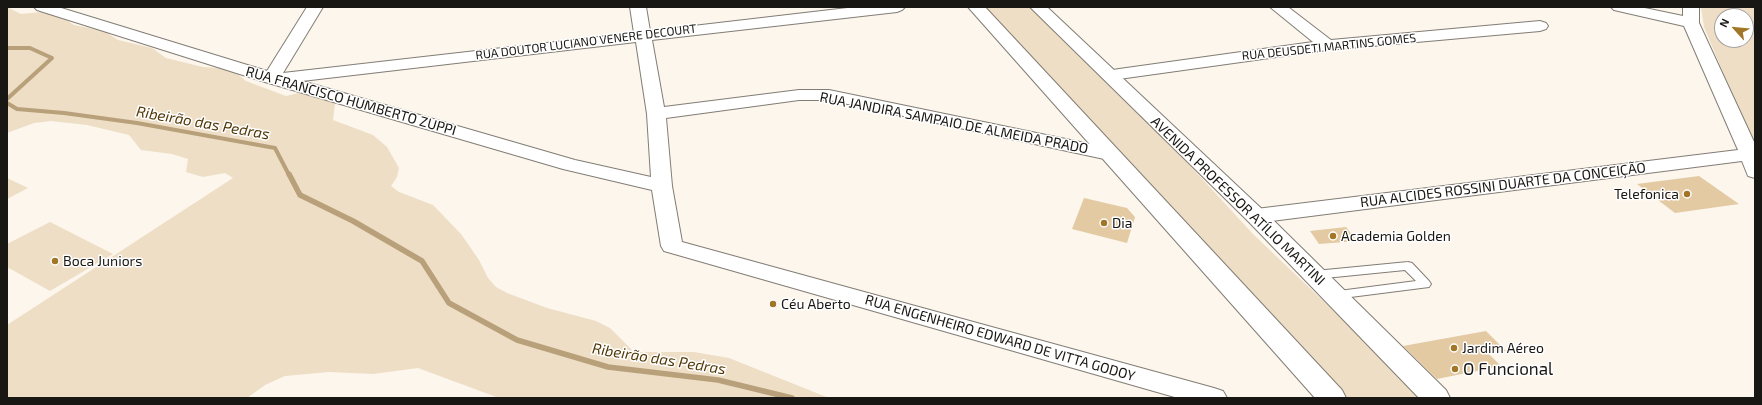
<!DOCTYPE html>
<meta charset="utf-8">
<style>
body{margin:0}
#map{position:relative;width:1762px;height:405px;overflow:hidden;background:#fcf6ed;font-family:"Exo 2",sans-serif}
canvas{display:block}
.frame{position:absolute;inset:0;border:8px solid #191714;pointer-events:none}
.north{position:absolute;left:1714px;top:8px;width:40px;height:40px;box-sizing:border-box;background:#fff;border:1px solid #a3a2a1;border-radius:50%;rotate:297deg;font-size:11px;font-weight:700;line-height:16px;text-align:center;color:#191714}
.north::after{content:'';display:block;margin:auto;width:14px;height:18px;background:#a27627;clip-path:polygon(50% 0,100% 100%,50% 72%,0 100%)}
</style>
<div id="map">
<canvas width="1762" height="405"></canvas>
<div class="frame"></div>
<div class="north">N</div>
</div>
<script>
const ctx = document.querySelector('canvas').getContext('2d');
ctx.lineJoin = 'round';
function fill(path, color) { ctx.fillStyle = color; ctx.fill(path, 'evenodd'); }
const poly = rows => new Path2D(rows.map(r => 'M' + r).join(''));
function trace(path, color, width, dash) { ctx.strokeStyle = color; ctx.lineWidth = width; ctx.lineCap = dash ? 'butt' : 'round'; ctx.setLineDash(dash || []); ctx.stroke(path); }
function drawText(font, color, halo, rows, align = 'center') {
  ctx.font = font + ' "Exo 2",sans-serif'; ctx.lineWidth = 3; ctx.setLineDash([]); ctx.textBaseline = 'middle'; ctx.strokeStyle = halo; ctx.fillStyle = color; for (const [text, x, y, turn = 0] of rows) {
    ctx.save(); ctx.translate(x, y); ctx.rotate((+turn || 0) * Math.PI / 180); ctx.textAlign = isNaN(turn) ? turn : align; if (halo) ctx.strokeText(text, 0, 0); ctx.fillText(text, 0, 0); ctx.restore();
  }
}
fill(poly([
 [7,7,21,14,42,12,63,18,74,25,104,31,118,40,152,48,166,58,203,67,221,68,235,72,246,81,286,96,303,92,335,103,333,120,373,135,387,147,399,168,397,177,391,186,399,192,433,205,461,234,479,260,488,278,496,287,507,293,547,308,596,321,610,328,634,352,694,352,729,358,829,398,499,398,418,368,373,374,329,372,285,376,265,385,247,398,7,398,7,325,233,178,225,173,203,177,186,172,188,159,172,154,141,150,129,135,87,125,51,121,34,123,7,133],
 [978,7,1031,7,1171,145,1253,234,1425,398,1336,398],
 [1701,7,1755,7,1755,149,1704,27],
 [1722,16,1746,16,1746,40,1722,40],
 [7,178,28,188,7,199],
 [50,222,113,254,50,291,7,267,7,244]
]), '#eedec5');
trace(poly([
 [7,48,30,48,52,58,7,99],
 [7,103,17,109,64,113,137,123,275,148,289,175]
]), '#b8a07a', 4);
trace(poly([
 [289,174,300,195,353,221,422,261,449,303,517,340,608,367,718,380,792,398]
]), '#b8a07a', 5.5);
fill(poly([
 [1699,176,1739,204,1675,213,1637,184],
 [1084,198,1127,208,1135,217,1127,243,1072,229],
 [1346,227,1357,241,1319,244,1310,231],
 [1486,331,1506,351,1489,354,1501,366,1437,379,1403,346]
]), '#e3caa3');
const service = poly([
 [1408,262,1412,263,1429,281,1431,284,1429,287,1335,299,1331,298,1329,295,1331,292,1416,281,1405,270,1315,279,1311,278,1310,275,1311,272,1315,271,1408,262]
]);
const minor = poly([
 [34,7,58,7,267,71,307,7,323,7,283,73,634,33,630,7,646,7,650,31,856,7,905,7,902,10,897,12,652,40,664,107,799,90,829,90,1109,148,1116,150,1119,154,1116,158,1109,160,829,100,799,100,666,118,672,186,682,242,1214,388,1223,391,1227,398,1178,398,664,251,661,246,652,190,563,169,265,82,37,10,34,7],
 [636,42,647,114,651,177,575,160,302,81,636,42],
 [1270,7,1288,7,1331,40,1540,21,1546,23,1548,26,1546,29,1540,31,1327,50,1119,79,1113,78,1110,74,1113,70,1119,69,1313,42,1270,7],
 [1611,7,1640,7,1683,16,1683,7,1699,7,1699,23,1755,144,1755,178,1748,176,1742,161,1256,223,1248,221,1245,216,1248,211,1256,209,1738,150,1684,26,1614,10,1611,7]
]);
const secondary = poly([
 [968,7,985,7,1342,390,1346,398,1315,398,968,7],
 [1030,7,1047,7,1264,211,1446,390,1450,398,1419,398,1248,221,1030,7]
]);
trace(service, '#827d75', 2);
trace(minor, '#827d75', 2);
trace(secondary, '#827d75', 2);
fill(service, '#fff');
fill(minor, '#fff');
fill(secondary, '#fff');
for (const [x, y, r, color] of [
 [1687,194,4,"#a27627"],
 [1104,223,4,"#a27627"],
 [1333,236,4,"#a27627"],
 [55,261,4,"#a27627"],
 [773,304,4,"#a27627"],
 [1454,348,4,"#a27627"],
 [1455,369,4,"#a27627"]
]) { const dot = new Path2D(); dot.arc(x, y, r, 0, 2 * Math.PI); ctx.fillStyle = color; ctx.fill(dot); trace(dot, '#fff', 1.5); }
drawText('12px', '#191714', '#fff', [
 ["RUA DOUTOR LUCIANO VENERE DECOURT",586,42,-7],
 ["RUA DEUSDETI MARTINS GOMES",1329,47,-6]
]);
drawText('14px', '#191714', '#fff', [
 ["RUA FRANCISCO HUMBERTO ZUPPI",351,101,16],
 ["RUA JANDIRA SAMPAIO DE ALMEIDA PRADO",954,123,11],
 ["RUA ALCIDES ROSSINI DUARTE DA CONCEIÇÃO",1503,185,-7],
 ["AVENIDA PROFESSOR ATÍLIO MARTINI",1238,201,44],
 ["RUA ENGENHEIRO EDWARD DE VITTA GODOY",1000,338,16]
]);
drawText('14px', '#191714', '#fff', [
 ["Telefonica",1679,194,"right"],
 ["Dia",1112,223],
 ["Academia Golden",1341,236],
 ["Boca Juniors",63,261],
 ["Céu Aberto",781,304],
 ["Jardim Aéreo",1462,348]
], 'left');
drawText('italic 15px', '#513706', '#fff', [
 ["Ribeirão das Pedras",203,123,10],
 ["Ribeirão das Pedras",659,359,9]
]);
drawText('17px', '#191714', '#fff', [
 ["O Funcional",1463,369]
], 'left');
</script>
